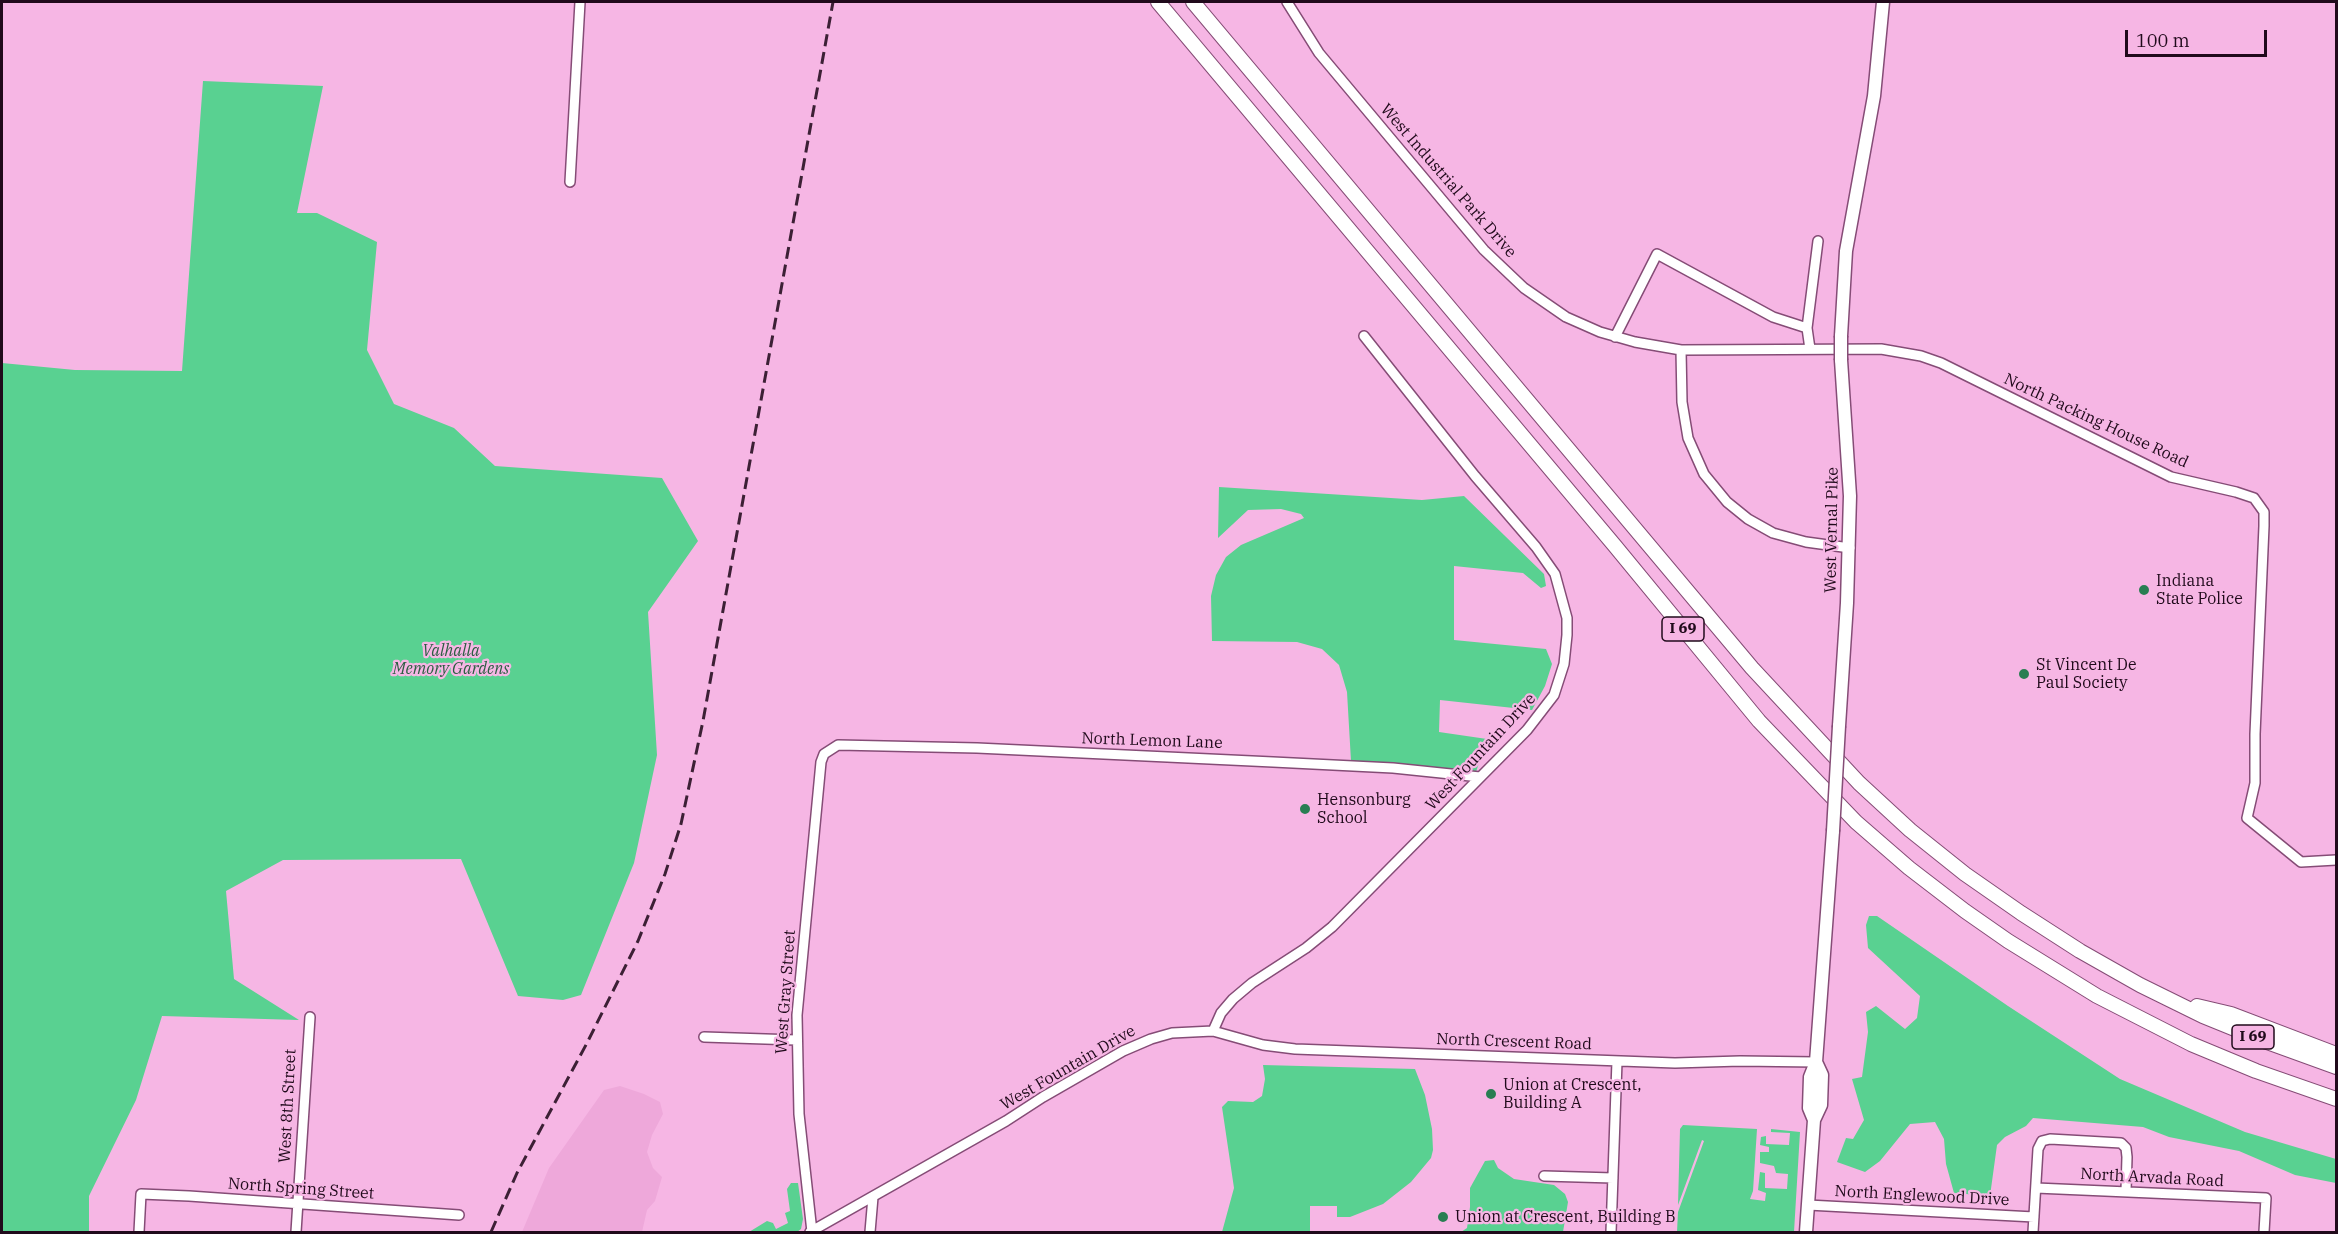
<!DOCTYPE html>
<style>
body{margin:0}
#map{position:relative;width:2338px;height:1234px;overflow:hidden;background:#f6b6e4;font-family:"IBM Plex Serif",serif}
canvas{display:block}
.frame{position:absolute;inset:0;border:3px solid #200a1b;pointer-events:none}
.scale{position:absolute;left:2125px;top:30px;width:142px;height:27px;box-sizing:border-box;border:3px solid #200a1b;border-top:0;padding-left:8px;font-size:18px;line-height:21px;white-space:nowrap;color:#200a1b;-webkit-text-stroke:4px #f6b6e4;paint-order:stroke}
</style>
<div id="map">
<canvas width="2338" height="1234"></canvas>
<div class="frame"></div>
<div class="scale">100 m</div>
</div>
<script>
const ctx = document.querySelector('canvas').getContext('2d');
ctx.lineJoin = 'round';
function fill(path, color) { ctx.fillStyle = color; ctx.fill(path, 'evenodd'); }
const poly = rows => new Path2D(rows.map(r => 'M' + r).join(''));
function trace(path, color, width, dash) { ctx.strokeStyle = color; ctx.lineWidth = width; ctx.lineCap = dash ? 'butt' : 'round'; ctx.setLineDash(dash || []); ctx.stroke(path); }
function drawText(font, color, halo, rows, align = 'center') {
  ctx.font = font + ' "IBM Plex Serif",serif'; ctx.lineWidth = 4.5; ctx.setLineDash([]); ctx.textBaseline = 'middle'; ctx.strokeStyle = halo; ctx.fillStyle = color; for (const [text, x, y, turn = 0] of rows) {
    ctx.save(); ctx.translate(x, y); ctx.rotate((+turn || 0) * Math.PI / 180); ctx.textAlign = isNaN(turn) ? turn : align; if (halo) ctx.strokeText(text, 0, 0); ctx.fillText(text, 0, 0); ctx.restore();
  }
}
fill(poly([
 [620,1086,644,1094,660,1102,663,1114,652,1135,647,1152,653,1168,662,1177,655,1201,647,1210,642,1232,522,1232,549,1168,604,1090]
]), '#eea8da');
fill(poly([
 [203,81,323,86,297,213,317,213,377,242,367,350,394,404,454,428,495,466,662,478,698,541,648,612,657,755,634,863,581,995,563,1000,518,996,461,859,283,860,226,891,234,979,299,1020,162,1016,136,1100,89,1196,89,1232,2,1232,2,363,75,370,182,371],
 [1219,487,1422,500,1464,496,1544,574,1546,586,1541,588,1523,573,1454,566,1454,640,1546,649,1552,664,1545,686,1532,710,1440,700,1439,732,1487,739,1475,775,1351,761,1347,692,1339,665,1322,649,1297,642,1212,641,1211,596,1216,575,1226,557,1241,545,1304,518,1301,514,1281,509,1248,510,1218,538],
 [1869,916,1877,916,2008,1006,2120,1079,2245,1132,2336,1159,2336,1183,2295,1175,2239,1151,2169,1137,2143,1127,2033,1118,2026,1126,2005,1137,1997,1145,1990,1196,1954,1193,1946,1164,1944,1139,1935,1122,1910,1124,1880,1161,1865,1172,1837,1162,1846,1138,1853,1139,1864,1120,1852,1079,1862,1077,1868,1032,1866,1012,1876,1006,1905,1029,1917,1018,1920,996,1868,948,1866,925],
 [1263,1065,1415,1069,1425,1095,1432,1129,1433,1150,1431,1158,1411,1182,1383,1204,1350,1217,1337,1217,1337,1206,1310,1206,1310,1232,1222,1232,1234,1188,1222,1107,1228,1101,1253,1102,1262,1096,1265,1079],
 [1683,1125,1757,1129,1753,1191,1750,1199,1765,1201,1766,1193,1758,1190,1760,1172,1765,1173,1765,1188,1787,1189,1788,1174,1776,1173,1774,1166,1760,1163,1760,1152,1769,1152,1769,1147,1760,1145,1761,1137,1766,1136,1766,1144,1789,1145,1790,1133,1771,1132,1771,1129,1800,1132,1794,1232,1677,1232,1678,1212,1704,1141,1702,1140,1678,1205,1680,1129],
 [1494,1160,1498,1168,1514,1179,1554,1185,1565,1194,1568,1202,1563,1232,1461,1232,1467,1228,1470,1207,1470,1188,1485,1161],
 [791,1183,798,1183,803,1219,801,1229,797,1232,749,1232,767,1221,773,1223,776,1229,788,1223,785,1213,790,1211,787,1189]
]), '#59d191');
const minor = poly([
 [1287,2,1319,53,1484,250,1524,288,1566,317,1600,332,1635,342,1681,350,1682,402,1688,438,1704,474,1727,502,1748,519,1773,533,1806,542,1850,548],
 [570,182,580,2],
 [1807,328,1818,241],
 [1615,337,1657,254,1773,317,1807,328,1810,349],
 [1681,350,1881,349,1921,356,1941,363,2171,477,2236,492,2254,498,2264,512,2264,526,2255,734,2255,783,2247,818,2301,862,2336,860],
 [1213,1031,1221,1013,1233,999,1252,983,1306,948,1332,927,1527,730,1554,695,1564,664,1567,635,1567,618,1555,574,1536,547,1475,476,1364,336],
 [704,1037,796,1040],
 [1544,1176,1613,1178],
 [2036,1188,2266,1198,2264,1232],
 [1808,1205,2034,1217],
 [139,1232,141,1194,189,1196,459,1215],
 [296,1232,310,1017],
 [810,1232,1006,1121,1043,1097,1123,1051,1151,1039,1172,1033,1213,1031,1263,1045,1295,1049,1675,1063,1740,1061,1816,1062],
 [812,1232,799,1114,797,1015,821,762,824,754,838,745,977,748,1273,762,1393,768,1480,777],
 [870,1232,873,1197],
 [1611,1232,1617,1061],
 [2033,1232,2038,1149,2042,1141,2050,1139,2121,1143,2126,1148,2127,1157,2126,1191]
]);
const major = poly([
 [1841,336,1846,251,1874,96,1883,2],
 [1839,726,1847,603,1850,496,1841,360],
 [1814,1120,1809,1108,1810,1077,1816,1062,1833,831],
 [1806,1232,1814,1120,1821,1105,1822,1075,1816,1062]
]);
const highway = poly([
 [1158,2,1615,546,1759,721,1856,822,1909,868,1965,911,2008,941,2097,996,2191,1044,2256,1071,2336,1099],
 [1193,2,1752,668,1859,783,1910,830,1965,874,2021,913,2080,951,2140,985,2203,1016,2267,1042,2336,1067],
 [2197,1006,2231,1014,2336,1054]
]);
trace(minor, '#854c76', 12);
trace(major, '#854c76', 15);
trace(highway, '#854c76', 16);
trace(minor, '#fff', 9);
trace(major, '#fff', 12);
trace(highway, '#fff', 14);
trace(poly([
 [491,1232,517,1173,587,1043,638,941,665,874,681,824,703,721,833,2]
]), '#3c2035', 3, [12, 6]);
const majorBridge = poly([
 [1841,336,1841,360],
 [1833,831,1839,726]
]);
trace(majorBridge, '#854c76', 15, []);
trace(majorBridge, '#fff', 12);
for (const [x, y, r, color] of [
 [2144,590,6,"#287e52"],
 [2024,674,6,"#287e52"],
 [1305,809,6,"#287e52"],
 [1491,1094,6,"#287e52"],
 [1443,1217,6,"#287e52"]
]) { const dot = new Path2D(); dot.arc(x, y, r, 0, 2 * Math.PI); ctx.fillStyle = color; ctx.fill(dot); trace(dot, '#f6b6e4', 2); }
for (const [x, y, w] of [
 [1683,629,42],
 [2253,1037,42]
]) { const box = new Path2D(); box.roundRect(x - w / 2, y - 12, w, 24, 4.5); ctx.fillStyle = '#f6b6e4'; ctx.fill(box); trace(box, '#200a1b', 1.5); }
drawText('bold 15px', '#200a1b', null, [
 ["I 69",1683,629],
 ["I 69",2253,1037]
]);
drawText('16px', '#200a1b', '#f6b6e4', [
 ["West Industrial Park Drive",1448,181,49],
 ["North Packing House Road",2096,421,25],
 ["West Vernal Pike",1832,530,-89],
 ["North Lemon Lane",1152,741,2],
 ["West Fountain Drive",1481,752,-47],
 ["West Gray Street",786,992,-86],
 ["North Crescent Road",1514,1042,2],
 ["West Fountain Drive",1068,1068,-30],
 ["West 8th Street",288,1106,-87],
 ["North Arvada Road",2152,1178,3],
 ["North Spring Street",301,1189,4],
 ["North Englewood Drive",1922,1196,3]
]);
drawText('16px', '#200a1b', '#f6b6e4', [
 ["Indiana",2156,581],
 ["State Police",2156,599],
 ["St Vincent De",2036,665],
 ["Paul Society",2036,683],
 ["Hensonburg",1317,800],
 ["School",1317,818],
 ["Union at Crescent,",1503,1085],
 ["Building A",1503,1103],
 ["Union at Crescent, Building B",1455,1217]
], 'left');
drawText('italic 16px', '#2c5e42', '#f6b6e4', [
 ["Valhalla",451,651],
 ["Memory Gardens",451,669]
]);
</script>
